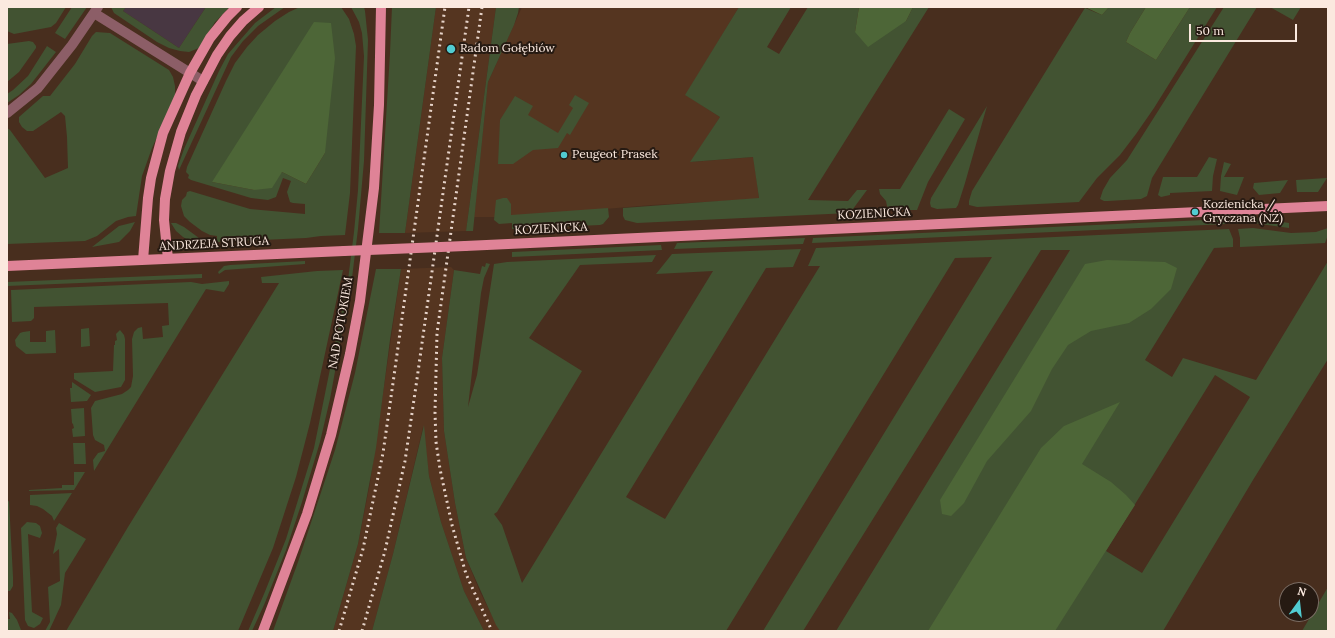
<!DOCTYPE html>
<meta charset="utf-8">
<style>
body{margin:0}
#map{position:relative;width:1335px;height:638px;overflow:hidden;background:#482e1e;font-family:Lora,serif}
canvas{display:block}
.frame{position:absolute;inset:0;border:8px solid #fbe9df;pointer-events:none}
.north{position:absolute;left:1279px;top:582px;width:40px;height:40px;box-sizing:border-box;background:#261a12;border:1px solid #7b6d64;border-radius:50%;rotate:15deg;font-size:11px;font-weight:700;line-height:16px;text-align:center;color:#fbe9df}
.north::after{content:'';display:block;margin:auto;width:14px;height:18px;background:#51ccd2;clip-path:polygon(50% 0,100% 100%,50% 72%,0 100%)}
.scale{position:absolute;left:1189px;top:24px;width:108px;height:18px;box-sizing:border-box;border:2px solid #fbe9df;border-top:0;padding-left:5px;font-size:12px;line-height:14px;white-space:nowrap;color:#fbe9df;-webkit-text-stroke:3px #261a12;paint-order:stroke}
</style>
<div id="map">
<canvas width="1335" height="638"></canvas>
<div class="frame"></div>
<div class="north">N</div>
<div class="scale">50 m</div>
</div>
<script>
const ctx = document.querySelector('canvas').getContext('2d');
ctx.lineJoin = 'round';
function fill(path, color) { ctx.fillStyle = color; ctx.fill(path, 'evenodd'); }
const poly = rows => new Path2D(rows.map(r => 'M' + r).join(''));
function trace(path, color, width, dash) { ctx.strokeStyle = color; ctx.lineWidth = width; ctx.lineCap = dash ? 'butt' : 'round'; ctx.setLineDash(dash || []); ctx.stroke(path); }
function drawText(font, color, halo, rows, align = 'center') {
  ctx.font = font + ' Lora,serif'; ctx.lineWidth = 4; ctx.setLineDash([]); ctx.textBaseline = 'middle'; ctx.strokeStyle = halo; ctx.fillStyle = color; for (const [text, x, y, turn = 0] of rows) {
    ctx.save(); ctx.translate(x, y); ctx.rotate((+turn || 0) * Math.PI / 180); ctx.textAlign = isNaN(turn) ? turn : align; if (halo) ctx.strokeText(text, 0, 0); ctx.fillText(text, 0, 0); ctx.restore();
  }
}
fill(poly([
 [436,7,496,7,466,231,405,233],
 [522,7,739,7,686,95,720,117,691,162,754,157,759,199,652,205,511,217,474,217,488,82],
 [451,267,454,270,442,358,444,431,455,503,466,558,480,592,500,631,484,631,464,591,441,522,429,476,423,427,393,554,372,631,333,631,358,544,370,483,401,269]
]), '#553520');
fill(poly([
 [126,7,206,7,179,48,123,11]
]), '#483742');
fill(poly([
 [7,7,66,7,56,23,51,27,14,34,7,31],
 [72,7,87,7,65,39,55,33],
 [111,7,126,7,123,11,179,48,206,7,230,7,215,22,199,48,189,52,180,51,169,48,157,42,114,13],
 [276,7,285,7,258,26,243,41,231,57,179,170,178,166,184,149,219,71,228,54,255,23],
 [300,7,341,7,349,19,354,34,356,46,350,193,345,235,321,236,306,238,217,242,217,236,210,235,202,231,190,222,184,216,181,206,182,200,186,196,187,192,190,191,250,209,305,214,305,204,293,203,290,202,287,192,291,181,283,178,276,197,268,200,251,198,191,180,188,178,189,175,186,172,187,167,226,81,235,63,247,47,258,35,275,21,289,12],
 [325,153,306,184,282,172,254,190,212,182],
 [351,7,364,7,365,11,368,40,364,161,358,229,352,278,330,399,320,442,302,502,286,550,264,605,252,631,248,631,264,594,286,539,314,448,348,280,354,232,358,190,364,56,362,33,359,22],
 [392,7,436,7,405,233,379,233,390,53],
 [496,7,519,7,518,13,514,25,488,82,473,231,466,231],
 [739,7,791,7,767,47,779,54,808,7,859,7,855,32,906,21,913,7,929,7,808,200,848,201,857,190,867,190,850,213,637,223,625,220,623,216,623,208,759,198,753,157,690,162,720,117,685,95],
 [1109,7,1146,7,1130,33,1126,42,1156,60,1190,7,1217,7,1154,108,1136,134,1120,155,1097,178,1079,202,977,207,969,205,969,201,972,191,1083,11,1085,8,1102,15],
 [1224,7,1257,7,1152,178,1147,196,1141,199,1108,201,1104,201,1100,199,1103,190,1110,178,1127,160],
 [1270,7,1301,7,1293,20],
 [96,32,110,33,169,70,173,77,175,86,175,95,172,104,152,148,142,176,136,216,128,217,116,221,97,236,85,241,7,244,7,128,10,130,45,178,68,168,67,137,65,116,61,112,33,131,27,131,22,127,19,122,19,117,43,96,50,96,75,64,92,36],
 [29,41,33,42,36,46,36,48,19,72,7,82,7,44],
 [47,46,56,52,31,84,19,95,7,103,7,94,13,90,28,76],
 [575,95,589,103,570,135,567,133,558,148,533,150,513,164,498,164,500,120,515,96,533,106,528,115,558,133,573,108,569,105],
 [987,106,965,183,958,205,956,208,937,209,931,207,930,203,931,198],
 [949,109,965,119,928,182,917,210,891,210,887,206,886,201,880,194,879,189,900,189],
 [1209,157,1217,159,1213,176,1212,191,1170,193,1170,195,1161,197,1158,195,1163,177,1197,177],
 [1224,162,1231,164,1224,177,1244,177,1237,195,1220,191,1221,176],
 [1327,178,1318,192,1297,192,1296,180],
 [1288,180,1280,193,1259,195,1253,188,1254,183],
 [503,198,507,198,511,204,511,215,608,208,609,217,603,224,600,225,512,229,512,223,499,224,494,220,496,200],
 [1256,218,1289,223,1289,228,1253,223,1236,224,1235,219],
 [1226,219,1227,224,812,243,813,238],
 [135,222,130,231,119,242,92,247,119,226],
 [171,223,176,223,184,227,199,238,201,243,191,242,183,237,176,231],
 [1253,228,1291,233,1316,232,1328,228,1328,235,1325,243,1240,247,1240,238,1238,229],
 [1229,229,1233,239,1233,247,1214,248,1145,360,1172,377,1183,358,1256,380,1328,261,1328,359,1253,480,1163,631,836,631,1070,250,1041,250,803,631,763,631,992,257,955,258,726,631,500,631,496,625,466,558,455,503,444,431,442,358,454,270,480,274,482,266,485,267,486,263,490,264,484,278,481,293,468,407,477,375,494,264,507,262,656,255,652,262,580,265,529,338,582,371,497,512,494,514,502,525,522,583,713,271,656,274,672,254,801,249,793,267,766,268,626,497,665,519,820,266,808,266,816,248],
 [1215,375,1250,397,1142,573,1106,551],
 [805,238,803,244,674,249,677,243],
 [661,245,662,250,512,257,512,252],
 [305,261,305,264,225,270,219,274,218,272,224,266,230,265],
 [376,269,401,269,390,340,376,448,358,544,333,631,273,631,298,562,335,450,355,373],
 [343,270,310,423,296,477,273,548,238,631,66,631,128,527,279,283,262,283,261,277,317,271],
 [202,274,202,278,7,286,7,282],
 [229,281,229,284,224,292,206,289,94,471,93,460,98,453,105,451,104,445,95,440,93,435,91,408,95,401,122,394,128,390,131,387,133,376,132,339,134,332,138,328,142,327,143,339,163,337,162,326,169,325,168,303,34,307,34,318,31,321,12,322,11,290,191,282,202,284],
 [89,328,90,346,81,347,81,329],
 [55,330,56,353,26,354,16,346,15,340,20,333,23,332,30,331,30,342,46,342,46,331],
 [120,330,124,335,125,339,125,380,121,387,95,392,74,379,74,373,113,371,114,345,115,345,115,341,117,340,116,334],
 [72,382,91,395,87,401,71,402,70,388,72,388],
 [84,408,85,436,73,437,72,429,74,428,73,424,72,423,71,409],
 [424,425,429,476,441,522,464,591,484,631,372,631,393,554],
 [73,443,85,443,86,464,74,464],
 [74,472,85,472,74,490,29,491,29,490,62,488,62,485,74,485],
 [72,493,54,521,52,516,43,509,37,506,30,505,30,495],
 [9,501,13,577,13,586,10,591,7,591,7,502],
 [27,522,36,523,40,526,42,533,40,538,28,534,32,612,43,618,40,624,34,628,28,626,25,620,21,528],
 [59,523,86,539,65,573,61,605,49,631,45,631,50,622,48,587,60,581,59,549,53,554,57,534,56,528],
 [1328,587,1328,631,1302,631],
 [9,612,12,613,17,620,21,630,23,631,7,631,7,619,10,619]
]), '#425332');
fill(poly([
 [859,7,913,7,906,21,868,47,855,32],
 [1085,7,1109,7,1102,15],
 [1146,7,1190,7,1156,60,1126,42,1130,33],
 [314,22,331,23,335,58,325,153,306,184,282,172,272,188,254,190,212,182],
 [1107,260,1165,262,1177,268,1171,289,1151,309,1129,323,1091,331,1068,345,1052,369,1031,411,987,461,964,503,951,516,942,514,940,500,1085,264],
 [1120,402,1082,464,1111,482,1126,495,1135,505,1055,631,928,631,1041,448,1064,426]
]), '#4d6637');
trace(poly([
 [94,13,203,81],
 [7,113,38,88,72,45,98,7]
]), '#8c5e67', 10);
trace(poly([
 [465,246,1328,206],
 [168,259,164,220,165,199,170,171,181,132,196,95,217,55,230,36,243,21,259,7],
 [143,260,148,198,151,178,163,133,190,73,210,38,227,17,237,7],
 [7,266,344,251],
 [263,631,307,514,331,435,350,354,360,301,374,188,379,105,381,7]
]), '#df8397', 10);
trace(poly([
 [482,7,437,333,435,412,436,442,440,469,452,525,466,574,492,631],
 [339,631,363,549,383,453,394,376,445,7],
 [362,631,385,551,405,461,417,379,469,7]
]), '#e6d3c9', 3, [2, 4]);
trace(poly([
 [344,251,465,246]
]), '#df8397', 10);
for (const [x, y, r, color] of [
 [451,49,5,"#51ccd2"],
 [564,155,4,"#51ccd2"],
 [1195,212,4,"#51ccd2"]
]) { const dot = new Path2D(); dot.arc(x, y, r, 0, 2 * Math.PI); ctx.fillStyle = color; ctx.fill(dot); trace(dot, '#261a12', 1.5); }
drawText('12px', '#fbe9df', '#261a12', [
 ["Radom Gołębiów",460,49],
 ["Peugeot Prasek",572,155],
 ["Kozienicka /",1203,205],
 ["Gryczana (NŻ)",1203,219]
], 'left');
drawText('12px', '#fbe9df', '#261a12', [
 ["KOZIENICKA",874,214,-3],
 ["KOZIENICKA",551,229,-3],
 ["ANDRZEJA STRUGA",214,244,-3],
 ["NAD POTOKIEM",341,323,-80]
]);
</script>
